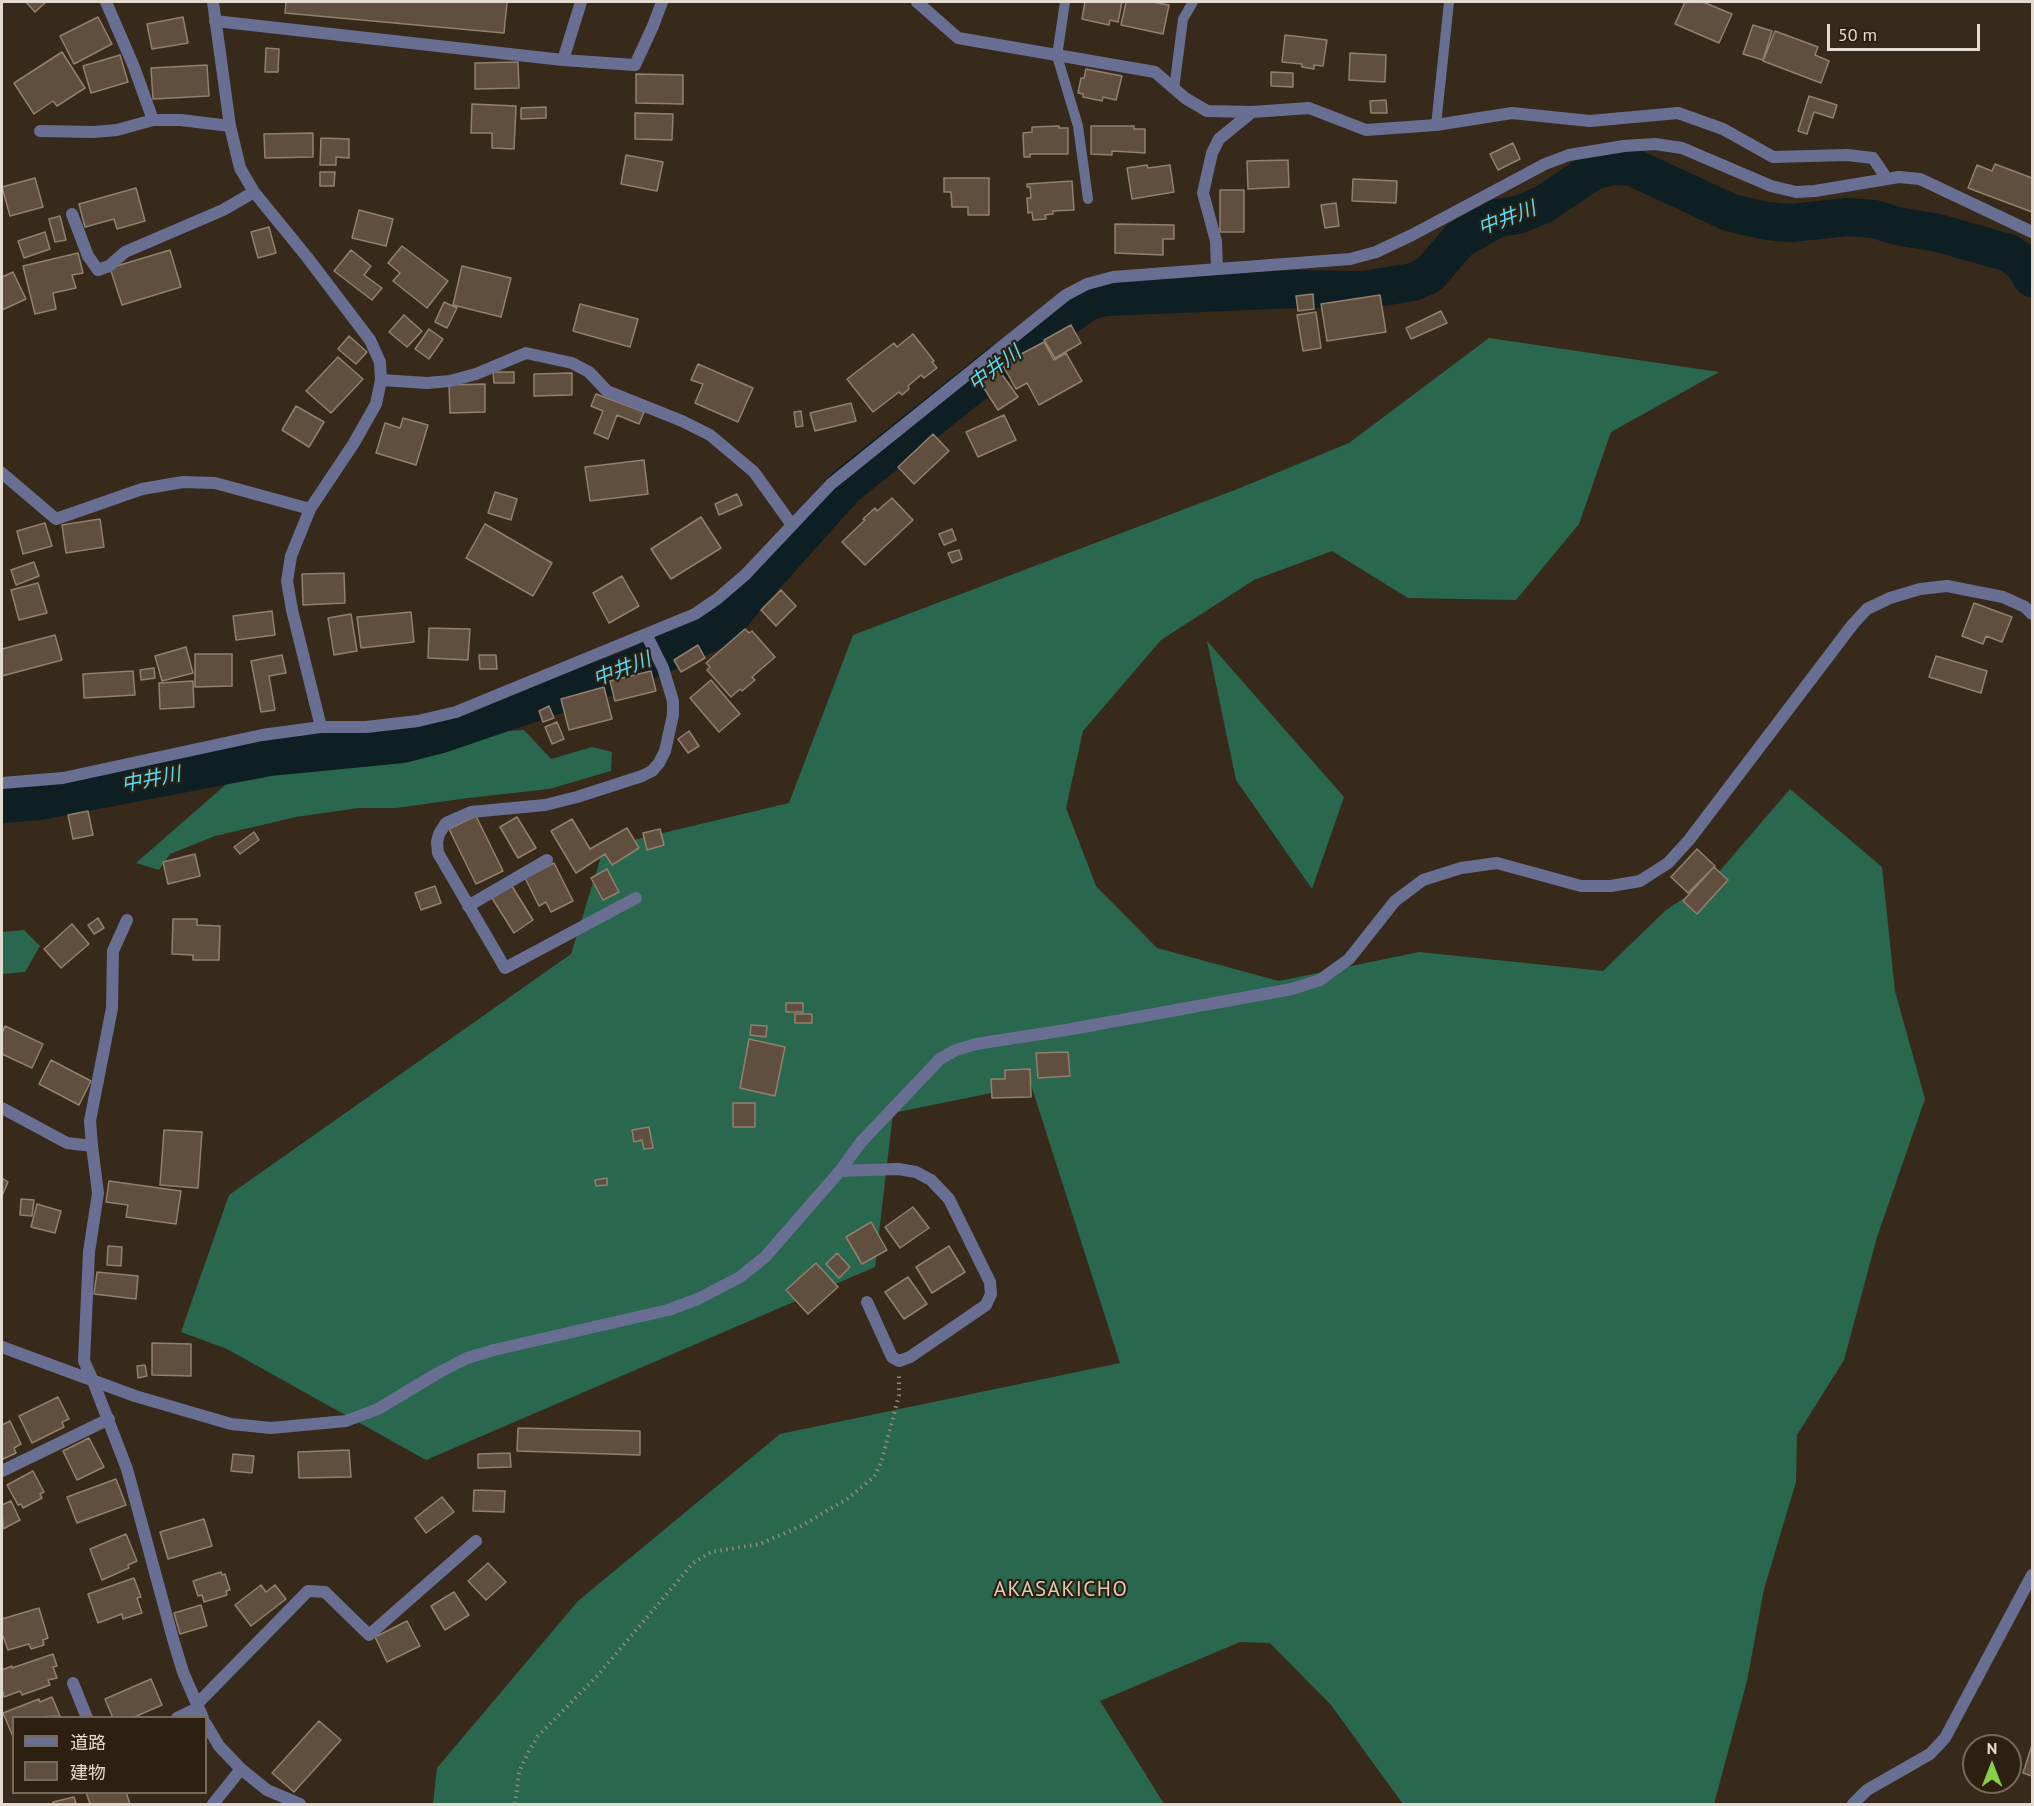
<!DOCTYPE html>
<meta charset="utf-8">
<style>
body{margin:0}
#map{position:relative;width:2034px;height:1806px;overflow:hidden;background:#382a1a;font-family:"PT Sans","Noto Sans JP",sans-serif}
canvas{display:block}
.frame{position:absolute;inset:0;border:3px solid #e3dad0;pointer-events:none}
.legend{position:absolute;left:12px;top:1716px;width:195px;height:78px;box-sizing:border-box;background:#2e2010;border:2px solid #766a5d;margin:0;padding:8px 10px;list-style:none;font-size:18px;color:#e3dad0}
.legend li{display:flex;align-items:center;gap:12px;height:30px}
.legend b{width:30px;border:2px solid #766a5d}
.north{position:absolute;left:1962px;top:1734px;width:60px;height:60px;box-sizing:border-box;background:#2e2010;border:2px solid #766a5d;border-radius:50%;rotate:0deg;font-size:16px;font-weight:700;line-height:24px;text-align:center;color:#e3dad0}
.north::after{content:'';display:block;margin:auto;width:21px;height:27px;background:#88cf4a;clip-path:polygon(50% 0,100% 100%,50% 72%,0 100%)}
.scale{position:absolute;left:1827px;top:24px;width:153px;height:27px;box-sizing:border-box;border:3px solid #e3dad0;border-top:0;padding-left:8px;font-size:18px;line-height:21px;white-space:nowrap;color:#e3dad0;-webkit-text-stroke:4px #2e2010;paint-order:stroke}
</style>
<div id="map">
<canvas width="2034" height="1806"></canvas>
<div class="frame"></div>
<ul class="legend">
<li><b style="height:8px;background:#686f93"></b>道路</li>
<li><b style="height:16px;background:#604f3f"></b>建物</li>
</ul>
<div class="north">N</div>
<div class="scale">50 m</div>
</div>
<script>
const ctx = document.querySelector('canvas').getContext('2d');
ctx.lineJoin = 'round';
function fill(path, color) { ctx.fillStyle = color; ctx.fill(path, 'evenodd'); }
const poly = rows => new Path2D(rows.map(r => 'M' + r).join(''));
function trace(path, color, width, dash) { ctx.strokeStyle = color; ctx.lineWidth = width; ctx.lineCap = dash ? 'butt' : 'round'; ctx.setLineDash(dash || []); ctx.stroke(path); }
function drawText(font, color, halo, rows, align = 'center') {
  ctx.font = font + ' "PT Sans","Noto Sans JP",sans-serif'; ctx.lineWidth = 4.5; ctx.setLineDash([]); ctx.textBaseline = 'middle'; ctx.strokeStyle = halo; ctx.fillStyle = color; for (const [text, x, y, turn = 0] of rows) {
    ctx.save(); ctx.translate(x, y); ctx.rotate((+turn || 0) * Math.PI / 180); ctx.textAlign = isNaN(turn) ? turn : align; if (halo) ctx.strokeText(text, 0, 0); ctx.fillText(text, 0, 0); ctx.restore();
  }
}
fill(poly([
 [1489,338,1719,372,1611,432,1579,524,1516,600,1408,598,1332,551,1254,580,1161,640,1083,731,1066,808,1096,886,1157,948,1279,981,1419,952,1603,971,1666,910,1712,880,1790,789,1882,867,1895,991,1925,1099,1877,1237,1844,1360,1797,1435,1796,1482,1764,1589,1747,1681,1714,1804,1403,1804,1331,1705,1270,1643,1240,1642,1100,1701,1164,1804,433,1804,437,1768,578,1601,780,1434,1120,1363,1031,1085,893,1113,875,1267,426,1460,227,1349,181,1332,229,1195,571,954,604,847,789,803,853,635,1240,488,1349,443],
 [1207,641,1344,797,1312,889,1236,780],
 [524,730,551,759,592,747,612,752,611,771,549,789,468,798,396,808,359,808,296,817,215,836,170,854,159,870,136,863,239,773,299,766,338,758,390,751,447,747,490,732],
 [24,930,40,946,25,972,2,974,2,932]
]), '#2a674f');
trace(poly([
 [2,804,39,801,269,757,402,744,441,734,623,672,712,632,729,619,743,601,845,487,994,368,1087,302,1106,297,1298,289,1364,290,1413,282,1429,275,1460,239,1498,218,1518,215,1544,204,1593,171,1612,166,1632,167,1731,213,1767,221,1791,223,1848,217,1874,219,1897,226,1938,233,2009,253,2023,263,2032,278]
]), '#0d1f23', 38);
const building = poly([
 [26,2,46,2,35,12,26,2],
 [286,2,507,2,504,33,285,13,286,2],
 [1085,2,1122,2,1118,22,1110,20,1109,25,1082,19,1085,2],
 [1126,2,1152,2,1169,5,1163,34,1121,25,1126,2],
 [1685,2,1703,2,1732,14,1719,43,1675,24,1685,2],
 [98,17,112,44,74,64,60,36,98,17],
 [183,17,188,43,152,49,147,24,183,17],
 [1753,25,1772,31,1763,60,1743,54,1753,25],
 [1775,31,1818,47,1815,55,1829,61,1821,83,1763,61,1775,31],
 [1285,35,1327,40,1323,66,1314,65,1314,69,1302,67,1302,64,1282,62,1285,35],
 [266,48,279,49,278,72,265,72,266,48],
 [62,52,85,88,57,106,53,101,34,114,14,83,62,52],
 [1350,53,1386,55,1385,82,1349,80,1350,53],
 [120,55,128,82,91,93,83,66,120,55],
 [518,62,519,88,475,89,475,63,518,62],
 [207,65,209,96,153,99,151,68,207,65],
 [1086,69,1122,76,1116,100,1103,97,1102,101,1083,97,1083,94,1078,93,1081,78,1084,78,1086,69],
 [1271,72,1293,73,1293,87,1271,86,1271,72],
 [636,74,683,75,683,104,636,103,636,74],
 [1809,96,1837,105,1833,118,1814,112,1807,134,1798,131,1809,96],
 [1386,100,1387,113,1371,113,1370,101,1386,100],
 [472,104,516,106,514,149,492,148,492,133,471,133,472,104],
 [546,107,546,118,521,119,521,108,546,107],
 [635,113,673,114,672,140,635,139,635,113],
 [1059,126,1059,128,1068,128,1068,154,1030,154,1030,157,1024,157,1023,133,1032,132,1032,127,1059,126],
 [1091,126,1134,126,1134,129,1145,129,1145,153,1112,151,1112,155,1091,154,1091,126],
 [313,133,313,157,265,158,264,134,313,133],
 [321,138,349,139,349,158,336,157,336,165,320,165,321,138],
 [1513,143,1520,159,1498,170,1490,154,1513,143],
 [626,155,663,162,657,191,621,184,626,155],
 [1288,160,1289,187,1248,189,1247,161,1288,160],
 [1995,164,2032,178,2032,212,1968,188,1977,165,1992,171,1995,164],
 [1147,165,1148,168,1170,165,1174,192,1132,199,1127,168,1147,165],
 [320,172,335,172,334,186,320,186,320,172],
 [35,178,43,207,10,216,2,187,35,178],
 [944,178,989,178,989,215,968,215,968,207,952,207,951,192,944,192,944,178],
 [1353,179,1397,181,1396,203,1352,201,1353,179],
 [1072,181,1074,210,1053,211,1053,214,1045,215,1046,219,1033,220,1032,212,1028,213,1027,198,1031,198,1030,187,1027,187,1027,184,1072,181],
 [136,188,145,221,117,229,114,219,85,227,79,204,136,188],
 [1220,190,1244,190,1244,232,1220,232,1220,190],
 [1336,203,1339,226,1325,228,1321,205,1336,203],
 [359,210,393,219,386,246,352,238,359,210],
 [60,216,66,240,55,242,49,219,60,216],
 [1115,224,1174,225,1174,239,1163,239,1163,255,1115,253,1115,224],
 [269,227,276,253,258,258,251,232,269,227],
 [45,232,50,249,24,258,18,241,45,232],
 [402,246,448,281,427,308,393,281,400,273,388,263,402,246],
 [170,250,181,287,122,305,110,268,170,250],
 [351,250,371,266,364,275,382,288,372,300,334,271,351,250],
 [78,253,83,273,72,275,76,288,53,293,56,309,35,314,23,266,78,253],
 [462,266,511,278,501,317,453,305,462,266],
 [13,272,26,299,2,310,2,277,13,272],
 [1313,294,1314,309,1298,311,1296,296,1313,294],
 [1380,295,1386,332,1327,341,1321,304,1380,295],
 [444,302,457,308,447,328,435,322,444,302],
 [580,304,638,319,630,347,573,331,580,304],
 [1441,311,1447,323,1411,339,1406,328,1441,311],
 [1316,312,1321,348,1303,351,1297,315,1316,312],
 [404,315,422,331,407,347,389,332,404,315],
 [1071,325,1081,343,1055,358,1044,340,1071,325],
 [429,329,443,339,429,359,415,349,429,329],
 [913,334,934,361,932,362,937,368,924,378,921,375,908,386,909,389,902,395,899,392,873,412,847,379,894,343,897,347,913,334],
 [349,336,367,352,356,364,338,349,349,336],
 [1044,342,1054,360,1066,353,1082,381,1039,405,1027,383,1016,389,1002,364,1044,342],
 [338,357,363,379,331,413,306,391,338,357],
 [698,364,753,388,738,422,695,403,703,384,691,380,698,364],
 [999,370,1018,397,998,410,980,382,999,370],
 [493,372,514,372,514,383,494,383,493,372],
 [572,373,572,395,534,396,534,374,572,373],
 [485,384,485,412,450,413,449,385,485,384],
 [596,394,644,412,639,424,617,415,608,439,594,433,603,411,591,406,596,394],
 [851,403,856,421,815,431,810,413,851,403],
 [296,406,324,422,309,447,282,430,296,406],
 [801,411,803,426,796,427,794,412,801,411],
 [1004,415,1016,440,978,457,966,432,1004,415],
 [403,418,428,425,416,465,376,453,385,423,400,428,403,418],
 [933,434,949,451,914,484,898,467,933,434],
 [644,460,648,494,590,501,585,467,644,460],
 [495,492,517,499,511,520,488,513,495,492],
 [737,494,742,505,719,515,715,504,737,494],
 [892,498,913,520,865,565,842,542,865,520,863,519,875,508,877,511,892,498],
 [701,517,721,548,671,579,651,549,701,517],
 [100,519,104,547,66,553,62,525,100,519],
 [45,523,52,546,23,554,17,531,45,523],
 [485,524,552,563,533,596,466,558,485,524],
 [952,529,956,540,944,545,939,534,952,529],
 [959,550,962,559,952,563,948,553,959,550],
 [34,562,39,576,16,585,11,570,34,562],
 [344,573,345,603,303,605,302,574,344,573],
 [622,576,639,606,609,623,593,593,622,576],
 [38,583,47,613,19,620,11,590,38,583],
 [781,590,796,606,776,626,761,610,781,590],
 [1974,603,2012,617,2002,642,1986,636,1983,644,1962,636,1974,603],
 [272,611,275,635,236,640,233,616,272,611],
 [411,612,414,642,361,648,357,617,411,612],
 [351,614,357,651,334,655,328,618,351,614],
 [429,628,470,629,468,660,428,658,429,628],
 [745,629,749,633,752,631,775,657,752,677,755,680,742,691,740,689,731,697,707,670,710,667,706,663,745,629],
 [55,635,62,660,2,676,2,649,55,635],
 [698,645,705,658,681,672,674,660,698,645],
 [186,647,193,673,162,681,155,656,186,647],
 [195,654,232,654,232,686,195,687,195,654],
 [282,655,286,673,269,676,275,710,261,712,251,661,282,655],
 [479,655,496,655,497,669,480,669,479,655],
 [1936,656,1987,671,1981,693,1929,677,1936,656],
 [154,668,155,678,141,680,140,670,154,668],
 [133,671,135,695,84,698,83,674,133,671],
 [651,671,656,691,615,701,610,681,651,671],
 [711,680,740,714,719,732,690,698,711,680],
 [193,681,194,707,160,709,159,683,193,681],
 [604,687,612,719,569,730,561,699,604,687],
 [549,706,554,718,543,722,539,711,549,706],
 [557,722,564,739,552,744,545,727,557,722],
 [689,731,699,746,688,753,678,739,689,731],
 [88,811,93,835,73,839,68,815,88,811],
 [476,816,503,871,476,884,449,829,476,816],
 [517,817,536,848,518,858,500,827,517,817],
 [572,819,590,849,627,828,639,848,612,865,605,854,576,873,551,831,572,819],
 [660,829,664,845,647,850,643,833,660,829],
 [254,832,259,840,240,854,234,847,254,832],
 [1697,849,1715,866,1688,893,1671,877,1697,849],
 [195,854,200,876,168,884,163,862,195,854],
 [554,863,573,901,551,912,546,902,539,906,525,878,554,863],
 [1714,867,1728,880,1697,914,1683,901,1714,867],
 [607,869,619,892,603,900,591,878,607,869],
 [510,883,533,920,514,933,490,895,510,883],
 [435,886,441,903,421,910,415,893,435,886],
 [98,918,104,928,94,934,88,925,98,918],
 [173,919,197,919,197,925,220,926,219,960,193,960,193,955,172,954,173,919],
 [72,924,89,944,61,968,44,949,72,924],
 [786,1003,803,1003,803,1012,786,1012,786,1003],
 [795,1014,812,1014,812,1023,795,1023,795,1014],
 [751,1025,767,1026,766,1037,750,1035,751,1025],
 [5,1026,43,1044,32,1068,2,1054,2,1033,5,1026],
 [749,1039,785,1047,775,1096,740,1088,749,1039],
 [1068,1052,1070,1076,1038,1078,1036,1053,1068,1052],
 [51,1060,91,1081,79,1105,39,1084,51,1060],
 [1030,1069,1031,1097,992,1098,991,1079,1005,1079,1005,1070,1030,1069],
 [733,1103,755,1103,755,1127,733,1127,733,1103],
 [649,1127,653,1148,644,1149,642,1140,634,1142,632,1130,649,1127],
 [164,1130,202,1132,198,1188,160,1185,164,1130],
 [2,1178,8,1182,2,1196,2,1178],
 [607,1178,607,1185,596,1186,595,1180,607,1178],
 [109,1181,181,1191,176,1224,126,1217,128,1205,106,1202,109,1181],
 [21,1199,34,1200,32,1216,20,1215,21,1199],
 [37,1204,61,1211,55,1233,31,1227,37,1204],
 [913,1207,929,1228,900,1248,885,1227,913,1207],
 [871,1222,887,1250,862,1264,846,1237,871,1222],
 [108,1246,122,1247,121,1266,107,1265,108,1246],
 [949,1246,965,1272,932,1293,916,1267,949,1246],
 [837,1253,850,1267,839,1278,826,1264,837,1253],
 [816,1263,838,1287,808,1314,786,1290,816,1263],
 [97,1272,138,1276,136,1299,94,1294,97,1272],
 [908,1277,927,1304,904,1319,885,1292,908,1277],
 [152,1343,191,1344,191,1376,152,1375,152,1343],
 [145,1365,147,1376,138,1378,137,1366,145,1365],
 [58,1397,69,1419,62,1422,64,1427,32,1443,19,1416,58,1397],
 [10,1421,21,1444,14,1448,16,1453,3,1459,2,1455,2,1425,10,1421],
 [518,1428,640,1431,640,1455,517,1451,518,1428],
 [89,1438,104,1467,77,1480,63,1451,89,1438],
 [349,1450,351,1477,299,1478,298,1452,349,1450],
 [510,1453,511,1467,478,1468,478,1454,510,1453],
 [233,1454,254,1456,252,1473,231,1471,233,1454],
 [33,1471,44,1492,40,1494,42,1498,23,1508,21,1504,18,1505,7,1485,33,1471],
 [116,1479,126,1505,77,1523,67,1497,116,1479],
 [474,1490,505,1491,504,1512,473,1511,474,1490],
 [442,1497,454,1512,426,1533,415,1518,442,1497],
 [11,1501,20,1520,3,1529,2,1505,11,1501],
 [204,1519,212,1546,168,1559,160,1532,204,1519],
 [126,1534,137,1561,128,1565,129,1568,102,1580,90,1549,126,1534],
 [488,1563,506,1582,486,1600,468,1581,488,1563],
 [221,1572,222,1575,225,1574,230,1590,226,1591,227,1595,204,1602,202,1595,198,1596,193,1581,221,1572],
 [134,1578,141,1597,137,1598,142,1613,123,1619,122,1614,98,1623,88,1594,134,1578],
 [261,1585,266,1592,275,1585,286,1599,251,1626,235,1605,261,1585],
 [454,1592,469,1615,445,1630,431,1606,454,1592],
 [201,1605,207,1626,180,1634,174,1613,201,1605],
 [39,1608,48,1638,43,1640,44,1645,31,1649,29,1644,8,1650,3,1636,2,1636,2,1619,39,1608],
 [407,1621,420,1646,387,1662,375,1637,407,1621],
 [53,1654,57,1666,53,1667,57,1678,48,1680,50,1685,22,1695,20,1691,4,1697,2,1689,2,1670,12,1666,12,1668,53,1654],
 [151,1679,162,1705,132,1718,113,1718,105,1699,151,1679],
 [52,1697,60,1716,14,1718,14,1739,3,1713,39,1699,40,1702,52,1697],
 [319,1721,341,1740,294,1792,272,1773,319,1721],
 [2032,1745,2032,1776,2023,1773,2032,1745],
 [86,1792,126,1792,130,1804,90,1804,86,1792],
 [74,1797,76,1804,53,1804,53,1802,74,1797]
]);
fill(building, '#604f3f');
trace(building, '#92806e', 1.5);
trace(poly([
 [515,1804,519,1772,529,1751,538,1736,598,1675,693,1563,711,1552,760,1544,801,1526,847,1499,874,1477,881,1463,899,1395,899,1376]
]), '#93887b', 4, [1.5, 4.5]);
trace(poly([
 [1065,2,1057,56,1078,126,1088,199],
 [1174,89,1183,19,1193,2],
 [1436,125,1449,2]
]), '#686f93', 10);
trace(poly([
 [106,2,134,67,153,120,181,120,230,126],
 [213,2,230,126,240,168,254,192,307,257,370,340,380,362,381,380,376,404,354,443,310,509,291,556,287,581,292,610,321,727],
 [917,2,958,38,1155,72,1185,98,1207,111,1252,112,1309,108,1366,130,1436,125,1512,113,1590,121,1678,113,1723,129,1773,157,1847,155,1873,158,1887,179],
 [215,21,563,60,581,2],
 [563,60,635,65,653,26,662,2],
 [40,131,94,132,117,130,153,120],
 [72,214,88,256,98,270,109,266,125,252,223,210,254,192],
 [1217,269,1216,241,1203,193,1212,153,1219,139,1252,112],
 [381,380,427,383,450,381,476,374,526,353,572,363,589,372,607,391,682,421,710,435,754,472,792,525],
 [2,473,56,519,142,489,183,482,215,483,310,509],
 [2,783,63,778,262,735,321,727,366,727,418,721,456,712,695,614,717,599,745,575,831,484,1066,295,1087,284,1113,277,1350,259,1376,252,1412,235,1545,164,1569,155,1624,146,1655,144,1682,148,1771,186,1796,192,1815,191,1899,177,1920,179,2032,232],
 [636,898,505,968,438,853,437,842,439,834,446,823,471,812,545,805,577,797,642,776,652,771,659,763,665,751,673,715,673,701,663,668,646,634],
 [468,906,547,860],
 [127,920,113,951,112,1008,90,1121,92,1146,98,1193,89,1252,84,1361,93,1381,127,1469,173,1639,183,1672,203,1718],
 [2,1108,67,1143,92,1146],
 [840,1171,898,1169,916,1172,931,1180,949,1199,990,1282,991,1294,986,1305,910,1357,899,1361,892,1357,867,1302],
 [2,1347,135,1396,231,1424,271,1428,346,1421,378,1409,438,1373,467,1358,494,1350,668,1310,698,1299,740,1277,765,1257,840,1171,861,1142,940,1059,956,1050,976,1044,1066,1030,1292,989,1320,980,1349,959,1395,901,1423,880,1461,868,1497,863,1581,886,1611,886,1640,881,1668,863,1689,840,1853,624,1867,609,1890,598,1920,589,1947,586,2003,597,2025,607,2032,614],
 [2,1471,109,1419],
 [73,1683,87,1718],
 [197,1704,308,1591,325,1592,369,1635,476,1541],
 [177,1718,198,1708],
 [206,1724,219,1746,241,1769,267,1790,300,1804],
 [213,1804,241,1769],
 [1853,1804,1867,1790,1930,1754,1945,1738,2032,1575]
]), '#686f93', 12);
drawText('italic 20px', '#4fdefa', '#2e2010', [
 ["中井川",1507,219,-21],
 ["中井川",995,369,-37],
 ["中井川",622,670,-21],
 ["中井川",151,780,-11]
]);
ctx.letterSpacing = '1.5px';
drawText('21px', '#e0cdb9', '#2e2010', [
 ["AKASAKICHO",1061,1590]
]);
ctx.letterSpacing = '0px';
</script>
